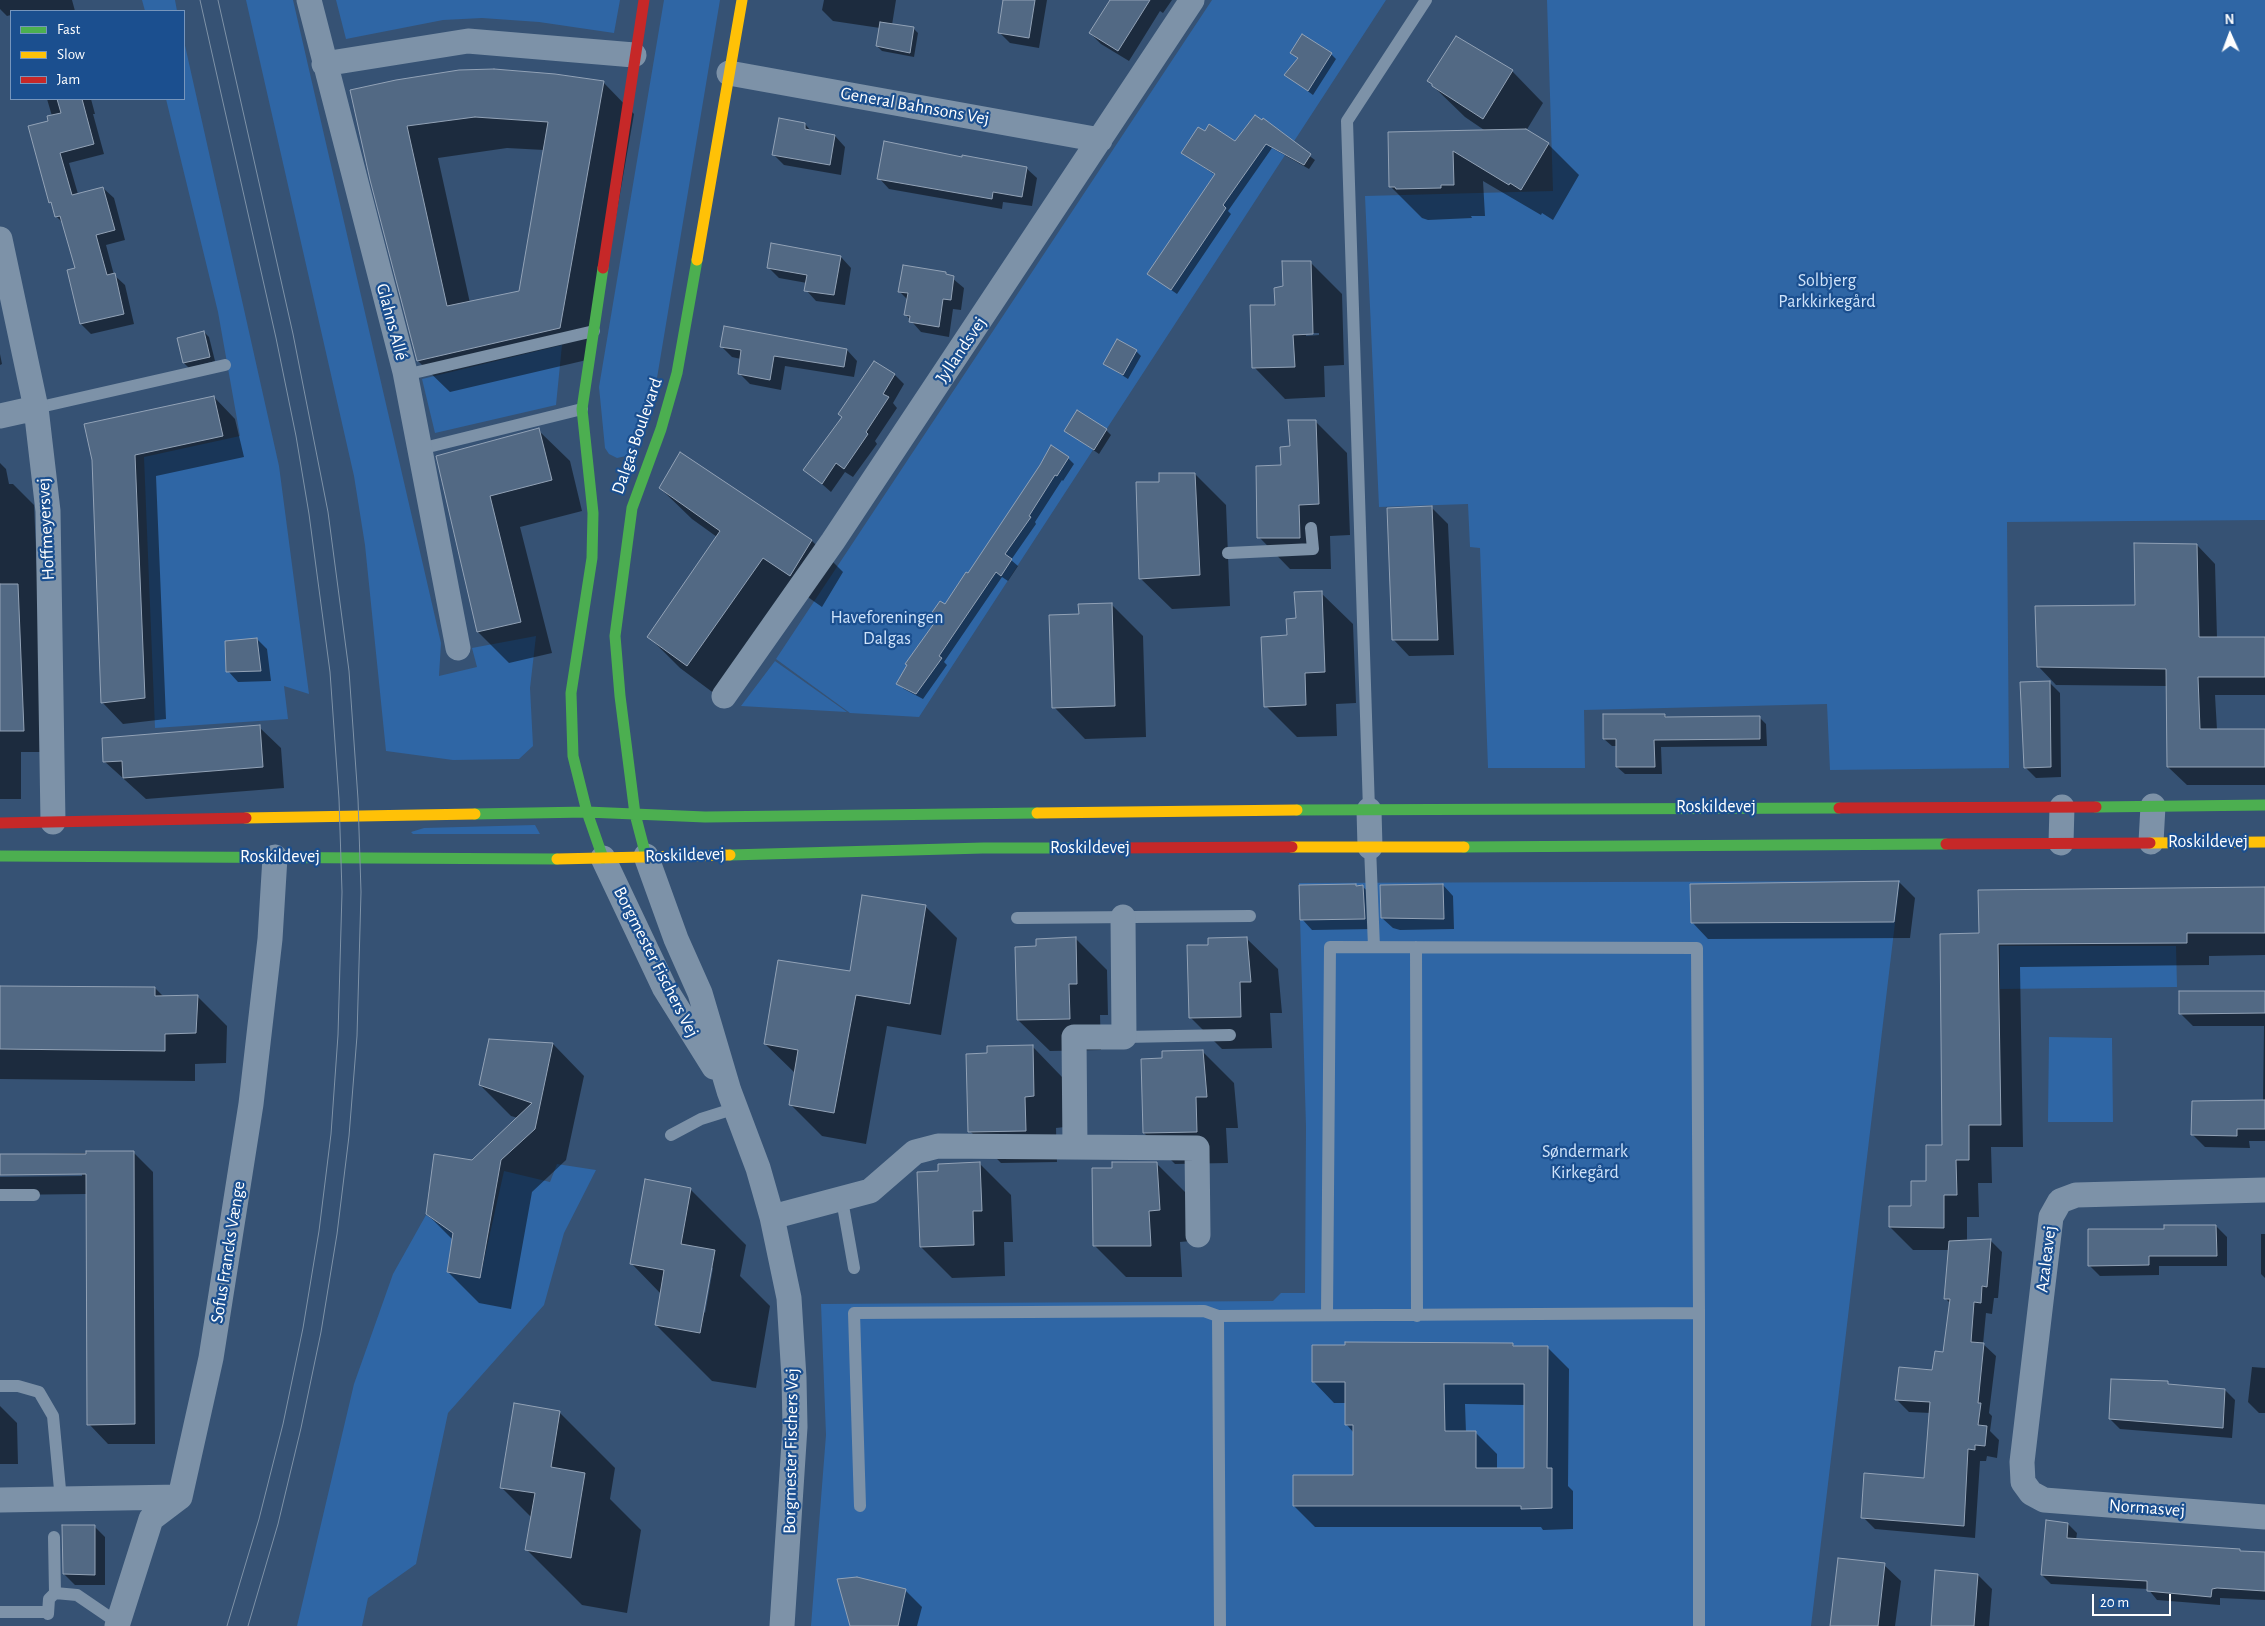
<!DOCTYPE html>
<meta charset="utf-8">
<style>
body{margin:0}
#map{position:relative;width:2265px;height:1626px;overflow:hidden;background:#365274;font-family:"Alegreya Sans",sans-serif}
canvas{display:block}
.legend{position:absolute;left:10px;top:10px;width:175px;height:90px;box-sizing:border-box;background:#1b4f8f;border:1px solid #7695bc;margin:0;padding:6px 9px;list-style:none;font-size:15px;color:#fff}
.legend li{display:flex;align-items:center;gap:10px;height:25px}
.legend b{width:25px;border:1px solid #7695bc}
.north{position:absolute;left:2205px;top:10px;width:50px;height:50px;-webkit-text-stroke:4px #1b4f8f;paint-order:stroke;rotate:358deg;font-size:14px;font-weight:700;line-height:20px;text-align:center;color:#fff}
.north::after{content:'';display:block;margin:auto;width:18px;height:22px;background:#fff;clip-path:polygon(50% 0,100% 100%,50% 72%,0 100%)}
.scale{position:absolute;left:2092px;top:1594px;width:79px;height:22px;box-sizing:border-box;border:2px solid #fff;border-top:0;padding-left:6px;font-size:15px;line-height:18px;white-space:nowrap;color:#fff;-webkit-text-stroke:4px #1b4f8f;paint-order:stroke}
</style>
<div id="map">
<canvas width="2265" height="1626"></canvas>
<ul class="legend">
<li><b style="height:6px;background:#4caf50"></b>Fast</li>
<li><b style="height:6px;background:#ffc107"></b>Slow</li>
<li><b style="height:6px;background:#c62828"></b>Jam</li>
</ul>
<div class="north">N</div>
<div class="scale">20 m</div>
</div>
<script>
const ctx = document.querySelector('canvas').getContext('2d');
ctx.lineJoin = 'round';
function fill(path, color) { ctx.fillStyle = color; ctx.fill(path, 'evenodd'); }
const poly = rows => new Path2D(rows.map(r => 'M' + r).join(''));
function trace(path, color, width, dash) { ctx.strokeStyle = color; ctx.lineWidth = width; ctx.lineCap = dash ? 'butt' : 'round'; ctx.setLineDash(dash || []); ctx.stroke(path); }
function drawText(font, color, halo, rows, align = 'center') {
  ctx.font = font + ' "Alegreya Sans",sans-serif'; ctx.lineWidth = 4.5; ctx.setLineDash([]); ctx.textBaseline = 'middle'; ctx.strokeStyle = halo; ctx.fillStyle = color; for (const [text, x, y, turn = 0] of rows) {
    ctx.save(); ctx.translate(x, y); ctx.rotate((+turn || 0) * Math.PI / 180); ctx.textAlign = isNaN(turn) ? turn : align; if (halo) ctx.strokeText(text, 0, 0); ctx.fillText(text, 0, 0); ctx.restore();
  }
}
fill(poly([
 [142,0,175,0,177,11,145,11],
 [246,0,293,0,441,643,439,676,477,667,472,648,536,636,530,688,533,746,519,759,453,760,386,751,365,545,354,476],
 [336,0,620,0,614,33,539,22,482,18,443,20,346,39],
 [664,0,720,0,654,396,649,414,635,447,626,456,617,458,609,454,605,448,599,387],
 [1212,0,1386,0,919,717,850,713,776,659],
 [1547,0,2265,0,2265,520,2007,522,2009,768,1830,770,1827,704,1584,710,1585,768,1488,768,1480,548,1470,547,1468,504,1379,507,1365,196,1553,191],
 [184,41,279,466,309,694,284,686,288,719,155,728,144,457,240,436,218,312,166,99,184,99],
 [562,345,556,405,435,433,422,379],
 [775,661,847,712,741,706],
 [535,825,540,834,413,834,411,832,424,828],
 [1900,881,1811,1626,811,1626,826,1435,821,1304,1273,1301,1281,1293,1305,1293,1306,1127,1299,883],
 [2000,946,2176,946,2177,987,2000,989],
 [2049,1037,2112,1038,2113,1122,2048,1122],
 [557,1164,596,1170,564,1233,544,1305,448,1413,416,1564,368,1598,362,1626,297,1626,354,1384,393,1274,426,1215,453,1233,447,1272,480,1278,504,1171,550,1182]
]), '#2f66a5');
fill(poly([
 [0,0,72,0,75,11,11,11,11,15,7,16,0,9],
 [824,0,896,0,892,25,913,28,918,33,914,57,882,51,877,46,880,28,833,21,822,10],
 [1005,0,1047,0,1039,48,1010,43,1000,33],
 [1111,0,1172,0,1163,13,1160,11,1129,61,1101,44,1090,33],
 [1292,53,1331,54,1336,59,1313,95,1286,75,1299,59],
 [1512,71,1543,103,1526,131,1548,144,1579,175,1553,220,1542,213,1541,215,1483,181,1485,216,1471,216,1472,218,1428,220,1422,218,1390,186,1487,132,1465,117,1433,86],
 [603,82,634,114,591,359,450,392,418,361,351,90],
 [507,148,544,150,520,292,470,303,438,158],
 [47,99,91,99,95,114,93,114,104,154,69,163,78,194,103,188,114,198,125,240,106,245,114,275,125,285,134,324,91,334,81,324,76,269,63,223,56,216,54,206,50,202,50,122,52,116],
 [1255,117,1315,160,1309,169,1272,148,1228,211,1231,214,1177,294,1154,278,1215,175,1183,153,1236,143],
 [805,124,812,132,835,136,845,147,841,175,784,165,774,155],
 [963,159,1026,168,1037,178,1032,206,1003,202,1002,209,889,189,879,178],
 [841,257,851,268,845,305,816,301,806,290,807,283,779,278,768,267],
 [1311,263,1342,294,1344,365,1324,366,1325,397,1285,399,1254,367,1284,287],
 [1306,333,1319,333,1319,335,1306,336],
 [946,273,964,288,961,310,953,309,949,337,921,332,906,315,908,300,899,291],
 [204,332,209,337,215,361,189,368,184,363],
 [721,346,847,350,857,361,854,377,785,366,781,390,750,384,739,373,741,359,732,357],
 [1136,351,1141,356,1128,379,1105,364],
 [0,354,2,364,0,365],
 [894,374,904,384,893,403,897,408,875,441,877,444,853,477,845,472,831,492,805,469],
 [214,397,235,419,244,457,156,476,166,719,123,724,102,702,93,460],
 [1316,422,1347,453,1350,535,1330,536,1331,569,1290,569,1259,537,1282,466,1291,448],
 [538,430,570,461,582,511,520,527,552,653,509,663,478,632,437,457],
 [1106,430,1111,435,1099,454,1066,431],
 [681,454,812,541,843,572,822,607,795,588,719,697,680,668,649,637,717,537,692,519,660,488],
 [1068,458,1074,464,1063,481,1062,480,1035,522,1036,524,1011,560,1018,566,1008,581,1002,577,944,662,947,665,923,699,904,689,898,683,935,623,929,617,945,606,968,574],
 [0,463,6,469,9,484,13,484,34,505,45,752,21,752,21,799,0,799],
 [1195,474,1226,505,1230,606,1172,609,1140,578,1161,483],
 [1432,508,1448,524,1454,655,1409,656,1393,639],
 [2197,545,2215,564,2217,638,2265,638,2265,695,2215,695,2217,730,2265,730,2265,785,2187,785,2168,767,2167,686,2056,685,2038,666,2137,606],
 [1321,593,1353,624,1356,703,1336,704,1337,736,1297,737,1266,706,1289,636,1297,619],
 [1111,604,1143,636,1146,737,1085,739,1054,707,1081,615],
 [257,639,267,649,271,681,238,682,228,671],
 [2049,682,2060,693,2061,777,2036,778,2025,767],
 [1665,715,1668,718,1759,717,1766,724,1767,746,1661,747,1662,774,1625,774,1617,767,1617,746,1612,746,1604,739],
 [259,727,281,748,284,788,146,799,104,761],
 [1899,882,1915,898,1910,938,1708,939,1692,922,1691,885],
 [1355,885,1363,887,1374,897,1375,929,1312,930,1302,919],
 [1443,885,1453,896,1454,929,1400,930,1393,928,1382,918],
 [2265,887,2265,955,2209,956,2209,965,2020,967,2023,1147,1991,1147,1992,1183,1978,1183,1979,1217,1967,1217,1967,1241,1990,1240,2002,1252,1998,1298,1994,1298,1992,1314,1986,1313,1983,1344,1996,1356,1989,1413,1992,1416,1990,1431,1999,1440,1997,1458,1987,1456,1986,1461,1980,1461,1975,1538,1875,1529,1863,1517,1925,1479,1931,1413,1909,1412,1897,1400,1933,1372,1945,1353,1951,1304,1945,1298,1949,1250,1913,1250,1890,1227,1912,1207,1928,1182,1943,1146,1980,934],
 [926,907,957,938,941,1035,887,1026,866,1144,822,1136,791,1105,796,1074,765,1044,851,973],
 [1246,938,1278,969,1282,1013,1270,1013,1272,1048,1222,1049,1190,1017,1210,946],
 [1076,939,1107,970,1108,1015,1100,1015,1101,1050,1050,1051,1018,1020],
 [0,987,155,988,164,997,197,996,227,1026,226,1063,195,1064,195,1081,0,1079],
 [2265,992,2265,1141,2249,1141,2250,1148,2205,1147,2192,1134,2263,1102,2264,1026,2193,1026,2180,1013],
 [553,1044,584,1076,566,1160,532,1192,511,1309,479,1303,448,1272,453,1240,427,1214,472,1161,518,1118,511,1116,480,1085],
 [1032,1046,1063,1078,1065,1127,1056,1128,1057,1162,1001,1163,970,1131],
 [1202,1051,1234,1083,1238,1128,1226,1128,1228,1163,1175,1164,1144,1133,1163,1059],
 [133,1152,153,1172,155,1444,108,1444,89,1424,87,1194,0,1195,0,1177,82,1176,82,1173,0,1174,0,1155],
 [1156,1163,1188,1195,1191,1241,1180,1242,1182,1277,1126,1277,1095,1246,1114,1169],
 [980,1164,1011,1195,1013,1242,1004,1242,1005,1276,952,1278,921,1247,940,1172],
 [690,1189,746,1245,740,1276,770,1306,756,1388,712,1381,656,1325,661,1294,631,1263],
 [711,1267,713,1268,705,1313,703,1311],
 [2216,1226,2227,1237,2227,1266,2159,1266,2159,1275,2100,1276,2089,1265,2165,1230],
 [2261,1234,2265,1234,2265,1278,2261,1274],
 [1512,1344,1516,1347,1547,1347,1569,1369,1568,1486,1573,1491,1573,1529,1543,1530,1541,1527,1315,1527,1294,1506,1354,1476,1354,1433,1346,1424,1346,1403,1334,1403,1313,1381,1346,1346],
 [1465,1404,1525,1405,1525,1469,1497,1469,1497,1454,1476,1433,1466,1433],
 [2252,1367,2265,1368,2265,1413,2259,1413,2248,1402],
 [2167,1383,2170,1386,2225,1390,2235,1400,2232,1438,2120,1429,2110,1419],
 [0,1406,17,1423,18,1464,0,1464],
 [559,1412,615,1468,610,1499,641,1530,627,1613,582,1605,527,1550,532,1518,501,1487],
 [2068,1524,2077,1533,2076,1540,2265,1553,2265,1600,2220,1598,2220,1605,2157,1600,2148,1589,2051,1584,2042,1575],
 [94,1526,105,1537,105,1585,75,1585,64,1574],
 [1884,1565,1901,1581,1895,1626,1832,1626],
 [1978,1575,1992,1589,1989,1626,1932,1626],
 [905,1590,922,1607,917,1626,850,1626]
]), '#0007');
const building = poly([
 [1003,0,1035,0,1029,38,998,33,1003,0],
 [1110,0,1150,0,1118,51,1089,33,1110,0],
 [880,22,914,27,910,53,876,46,880,22],
 [1302,34,1332,53,1308,91,1284,75,1298,58,1290,53,1302,34],
 [1456,36,1513,70,1483,119,1432,86,1432,84,1427,81,1456,36],
 [494,69,555,74,604,81,560,328,417,361,370,180,350,90,396,80,459,70,494,69],
 [475,117,548,122,519,291,447,306,407,126,475,117],
 [57,99,82,99,94,144,60,153,72,195,103,187,115,230,96,235,107,275,115,273,124,314,80,324,67,270,75,268,60,216,55,217,51,202,49,203,28,126,48,121,47,116,61,113,57,99],
 [1255,115,1262,120,1263,118,1311,154,1304,165,1266,144,1223,205,1226,208,1171,290,1147,274,1215,174,1181,153,1198,127,1205,131,1209,124,1235,141,1255,115],
 [779,118,805,123,805,129,835,135,830,165,772,155,779,118],
 [1526,129,1549,143,1521,190,1510,183,1509,185,1453,151,1454,185,1441,185,1441,188,1396,189,1395,187,1389,187,1388,132,1526,129],
 [884,141,962,157,962,155,1027,167,1022,197,993,192,992,199,877,179,884,141],
 [771,243,841,256,834,295,804,291,807,275,767,268,771,243],
 [1282,261,1311,261,1313,334,1293,335,1295,367,1252,368,1250,305,1275,305,1274,288,1283,286,1282,261],
 [903,265,946,272,946,274,954,276,951,300,943,299,939,327,909,322,910,316,904,315,908,293,898,292,903,265],
 [724,326,847,349,844,367,774,356,770,380,738,374,741,350,720,347,724,326],
 [204,331,210,357,183,363,177,338,204,331],
 [1117,339,1137,350,1123,375,1103,364,1117,339],
 [874,361,895,374,883,394,889,397,866,432,868,434,844,469,836,463,822,484,803,470,842,417,838,414,874,361],
 [214,396,223,436,135,455,145,698,101,703,92,460,84,424,214,396],
 [1077,410,1107,429,1094,450,1064,431,1077,410],
 [1288,420,1316,420,1319,504,1299,505,1300,538,1257,538,1256,466,1281,465,1280,447,1290,446,1288,420],
 [539,428,552,480,490,496,521,622,477,632,436,456,539,428],
 [1051,445,1069,457,1057,476,1055,475,1029,516,1031,517,1005,554,1012,559,1001,576,996,572,939,656,942,658,916,694,896,684,907,665,905,664,935,622,928,618,940,601,945,604,966,572,968,573,1040,465,1051,445],
 [680,452,812,540,790,576,763,558,687,666,647,637,720,531,659,488,680,452],
 [1159,473,1195,473,1200,575,1139,579,1136,482,1159,482,1159,473],
 [1432,506,1438,640,1392,640,1387,508,1432,506],
 [2134,543,2197,544,2199,637,2265,637,2265,677,2198,677,2200,729,2265,729,2265,767,2167,767,2166,669,2037,667,2035,606,2135,605,2134,543],
 [0,584,18,584,24,731,0,731,0,584],
 [1322,591,1325,672,1305,673,1306,705,1264,707,1261,637,1287,635,1286,619,1296,618,1294,592,1322,591],
 [1112,603,1115,706,1052,708,1049,615,1079,614,1078,604,1112,603],
 [257,638,261,671,226,672,225,641,257,638],
 [2050,681,2051,767,2024,768,2020,682,2050,681],
 [1603,714,1665,714,1665,717,1760,716,1760,739,1654,740,1655,767,1616,767,1616,739,1603,739,1603,714],
 [260,725,263,767,123,778,122,761,103,762,102,738,260,725],
 [1899,881,1894,922,1691,923,1690,884,1899,881],
 [1356,884,1356,886,1363,885,1365,919,1300,920,1299,885,1356,884],
 [1443,884,1444,919,1381,918,1380,885,1443,884],
 [2265,887,2265,933,2187,933,2187,943,1998,944,2001,1125,1969,1125,1969,1160,1956,1160,1957,1195,1944,1195,1944,1228,1889,1227,1889,1206,1911,1206,1911,1181,1926,1181,1926,1145,1942,1145,1940,934,1979,933,1978,890,2265,887],
 [862,895,926,905,910,1004,856,995,834,1113,789,1105,798,1050,764,1044,778,960,850,971,862,895],
 [1076,937,1077,984,1069,984,1070,1019,1017,1020,1015,947,1036,946,1036,939,1076,937],
 [1247,937,1251,982,1240,982,1241,1017,1189,1018,1187,945,1208,945,1208,938,1247,937],
 [0,986,155,987,155,996,198,995,196,1033,165,1034,165,1051,0,1049,0,986],
 [2179,991,2265,991,2265,1013,2179,1014,2179,991],
 [489,1039,553,1043,535,1129,501,1160,480,1278,447,1272,453,1233,426,1214,434,1154,472,1160,532,1103,479,1085,489,1039],
 [1033,1045,1034,1096,1025,1097,1026,1131,968,1132,966,1054,987,1053,987,1046,1033,1045],
 [1203,1050,1207,1097,1196,1097,1197,1132,1143,1133,1141,1059,1162,1058,1162,1051,1203,1050],
 [2265,1100,2265,1129,2237,1129,2237,1136,2191,1135,2192,1101,2265,1100],
 [86,1151,134,1151,135,1424,87,1425,86,1174,0,1175,0,1154,86,1154,86,1151],
 [980,1162,982,1211,973,1211,974,1245,920,1247,917,1172,938,1171,938,1164,980,1162],
 [1112,1162,1157,1162,1160,1210,1149,1211,1151,1246,1093,1246,1092,1168,1112,1168,1112,1162],
 [645,1179,691,1188,681,1244,715,1250,700,1333,655,1325,664,1270,630,1264,645,1179],
 [2164,1225,2216,1225,2217,1256,2149,1256,2149,1265,2088,1266,2088,1229,2164,1229,2164,1225],
 [1991,1239,1987,1287,1982,1286,1981,1303,1974,1302,1971,1342,1984,1343,1978,1403,1981,1403,1978,1425,1987,1426,1985,1446,1975,1445,1975,1450,1968,1449,1964,1526,1861,1518,1864,1473,1924,1478,1930,1402,1895,1400,1899,1367,1932,1370,1935,1351,1943,1352,1950,1299,1944,1299,1949,1241,1991,1239],
 [1345,1342,1513,1343,1513,1346,1548,1346,1547,1468,1552,1468,1552,1508,1521,1509,1521,1506,1293,1506,1293,1475,1353,1475,1353,1425,1345,1425,1345,1382,1312,1382,1312,1345,1345,1345,1345,1342],
 [1444,1384,1524,1384,1524,1468,1476,1468,1476,1431,1445,1431,1444,1384],
 [2111,1379,2168,1381,2168,1384,2225,1389,2223,1428,2109,1419,2111,1379],
 [514,1403,560,1411,551,1467,585,1473,571,1558,525,1550,535,1493,500,1488,514,1403],
 [2046,1520,2068,1523,2067,1538,2240,1549,2240,1551,2265,1552,2265,1591,2217,1588,2212,1589,2211,1597,2147,1591,2147,1581,2041,1575,2046,1520],
 [62,1525,95,1525,95,1575,63,1574,62,1525],
 [1838,1558,1885,1563,1878,1626,1830,1626,1838,1558],
 [1935,1570,1978,1574,1974,1626,1931,1626,1935,1570],
 [857,1577,906,1589,898,1626,850,1626,837,1579,857,1577]
]);
fill(building, '#526984');
trace(building, '#92a2b6', 1);
trace(poly([
 [405,375,594,331],
 [36,408,225,365],
 [420,449,582,409],
 [1228,553,1313,549,1311,528],
 [1369,810,1347,121,1426,0],
 [1370,847,1374,947],
 [1017,918,1250,916],
 [1416,947,1417,1316],
 [1124,1037,1230,1035],
 [671,1135,701,1119,736,1108],
 [0,1195,34,1195],
 [842,1200,854,1268],
 [1699,1313,1699,1626],
 [0,1386,18,1386,39,1392,53,1416,61,1500],
 [860,1506,854,1313,1204,1311,1218,1316],
 [54,1537,55,1593],
 [0,1612,48,1612],
 [48,1614,49,1599,55,1593,77,1595,118,1623],
 [1220,1626,1218,1316,1699,1313,1697,948,1330,947,1327,1315]
]), '#7d92a8', 12);
trace(poly([
 [309,0,405,372,458,648],
 [324,64,468,41,634,55],
 [729,73,1100,140],
 [0,239,36,408,48,511,53,822],
 [0,416,36,408],
 [724,696,833,541,1192,0],
 [1369,810,1370,847],
 [2151,842,2153,806],
 [2061,843,2062,807],
 [646,856,676,939,700,993,729,1091,758,1168,772,1217,789,1298,794,1378,795,1427,782,1626],
 [603,858,664,987,714,1067],
 [1075,1147,1074,1037,1124,1037,1123,917],
 [2265,1190,2076,1195,2060,1201,2051,1217,2022,1462,2023,1482,2031,1493,2044,1500,2265,1517],
 [772,1217,870,1191,915,1152,938,1146,1197,1148,1198,1235],
 [0,1500,180,1497],
 [117,1626,151,1519,180,1497,211,1358,251,1104,270,939,275,857]
]), '#7d92a8', 25);
trace(poly([
 [2096,807,2265,805],
 [1297,810,1839,808],
 [475,814,587,812,705,817,1037,813],
 [1464,847,1946,844],
 [730,855,983,848,1110,848],
 [0,856,557,859],
 [646,856,635,814,620,696,615,636,632,508,661,429,677,373,697,260],
 [603,858,587,812,573,756,571,693,592,558,593,513,582,409,603,268]
]), '#4caf50', 11);
trace(poly([
 [697,260,742,0],
 [1037,813,1297,810],
 [246,818,475,814],
 [2150,843,2265,842],
 [1292,847,1464,847],
 [557,859,730,855]
]), '#ffc107', 11);
trace(poly([
 [603,268,644,0],
 [1839,808,2096,807],
 [0,823,246,818],
 [1946,844,2150,843],
 [1110,848,1292,847]
]), '#c62828', 11);
trace(poly([
 [200,0,276,338,296,436,309,514,330,672,339,799,342,892,338,1035,331,1134,319,1231,303,1328,283,1424,259,1519,227,1626],
 [218,0,293,334,328,512,349,671,358,799,361,892,357,1036,349,1136,337,1234,321,1332,301,1428,278,1524,248,1626]
]), '#7e92a7', 1);
drawText('18px', '#fff', '#1b4f8f', [
 ["General Bahnsons Vej",915,106,10],
 ["Glahns Allé",392,322,75],
 ["Jyllandsvej",961,350,-56],
 ["Dalgas Boulevard",637,436,-71],
 ["Hoffmeyersvej",46,529,-93],
 ["Roskildevej",1716,807],
 ["Roskildevej",2208,842],
 ["Roskildevej",1090,848],
 ["Roskildevej",685,855,-2],
 ["Roskildevej",280,857],
 ["Borgmester Fischers Vej",656,962,63],
 ["Sofus Francks Vænge",228,1252,-81],
 ["Azaleavej",2046,1259,-83],
 ["Borgmester Fischers Vej",791,1451,-89],
 ["Normasvej",2147,1508,4]
]);
drawText('18px', '#cfe3fa', '#1b4f8f', [
 ["Solbjerg",1827,281],
 ["Parkkirkegård",1827,302],
 ["Haveforeningen",887,618],
 ["Dalgas",887,639],
 ["Søndermark",1585,1152],
 ["Kirkegård",1585,1173]
]);
</script>
